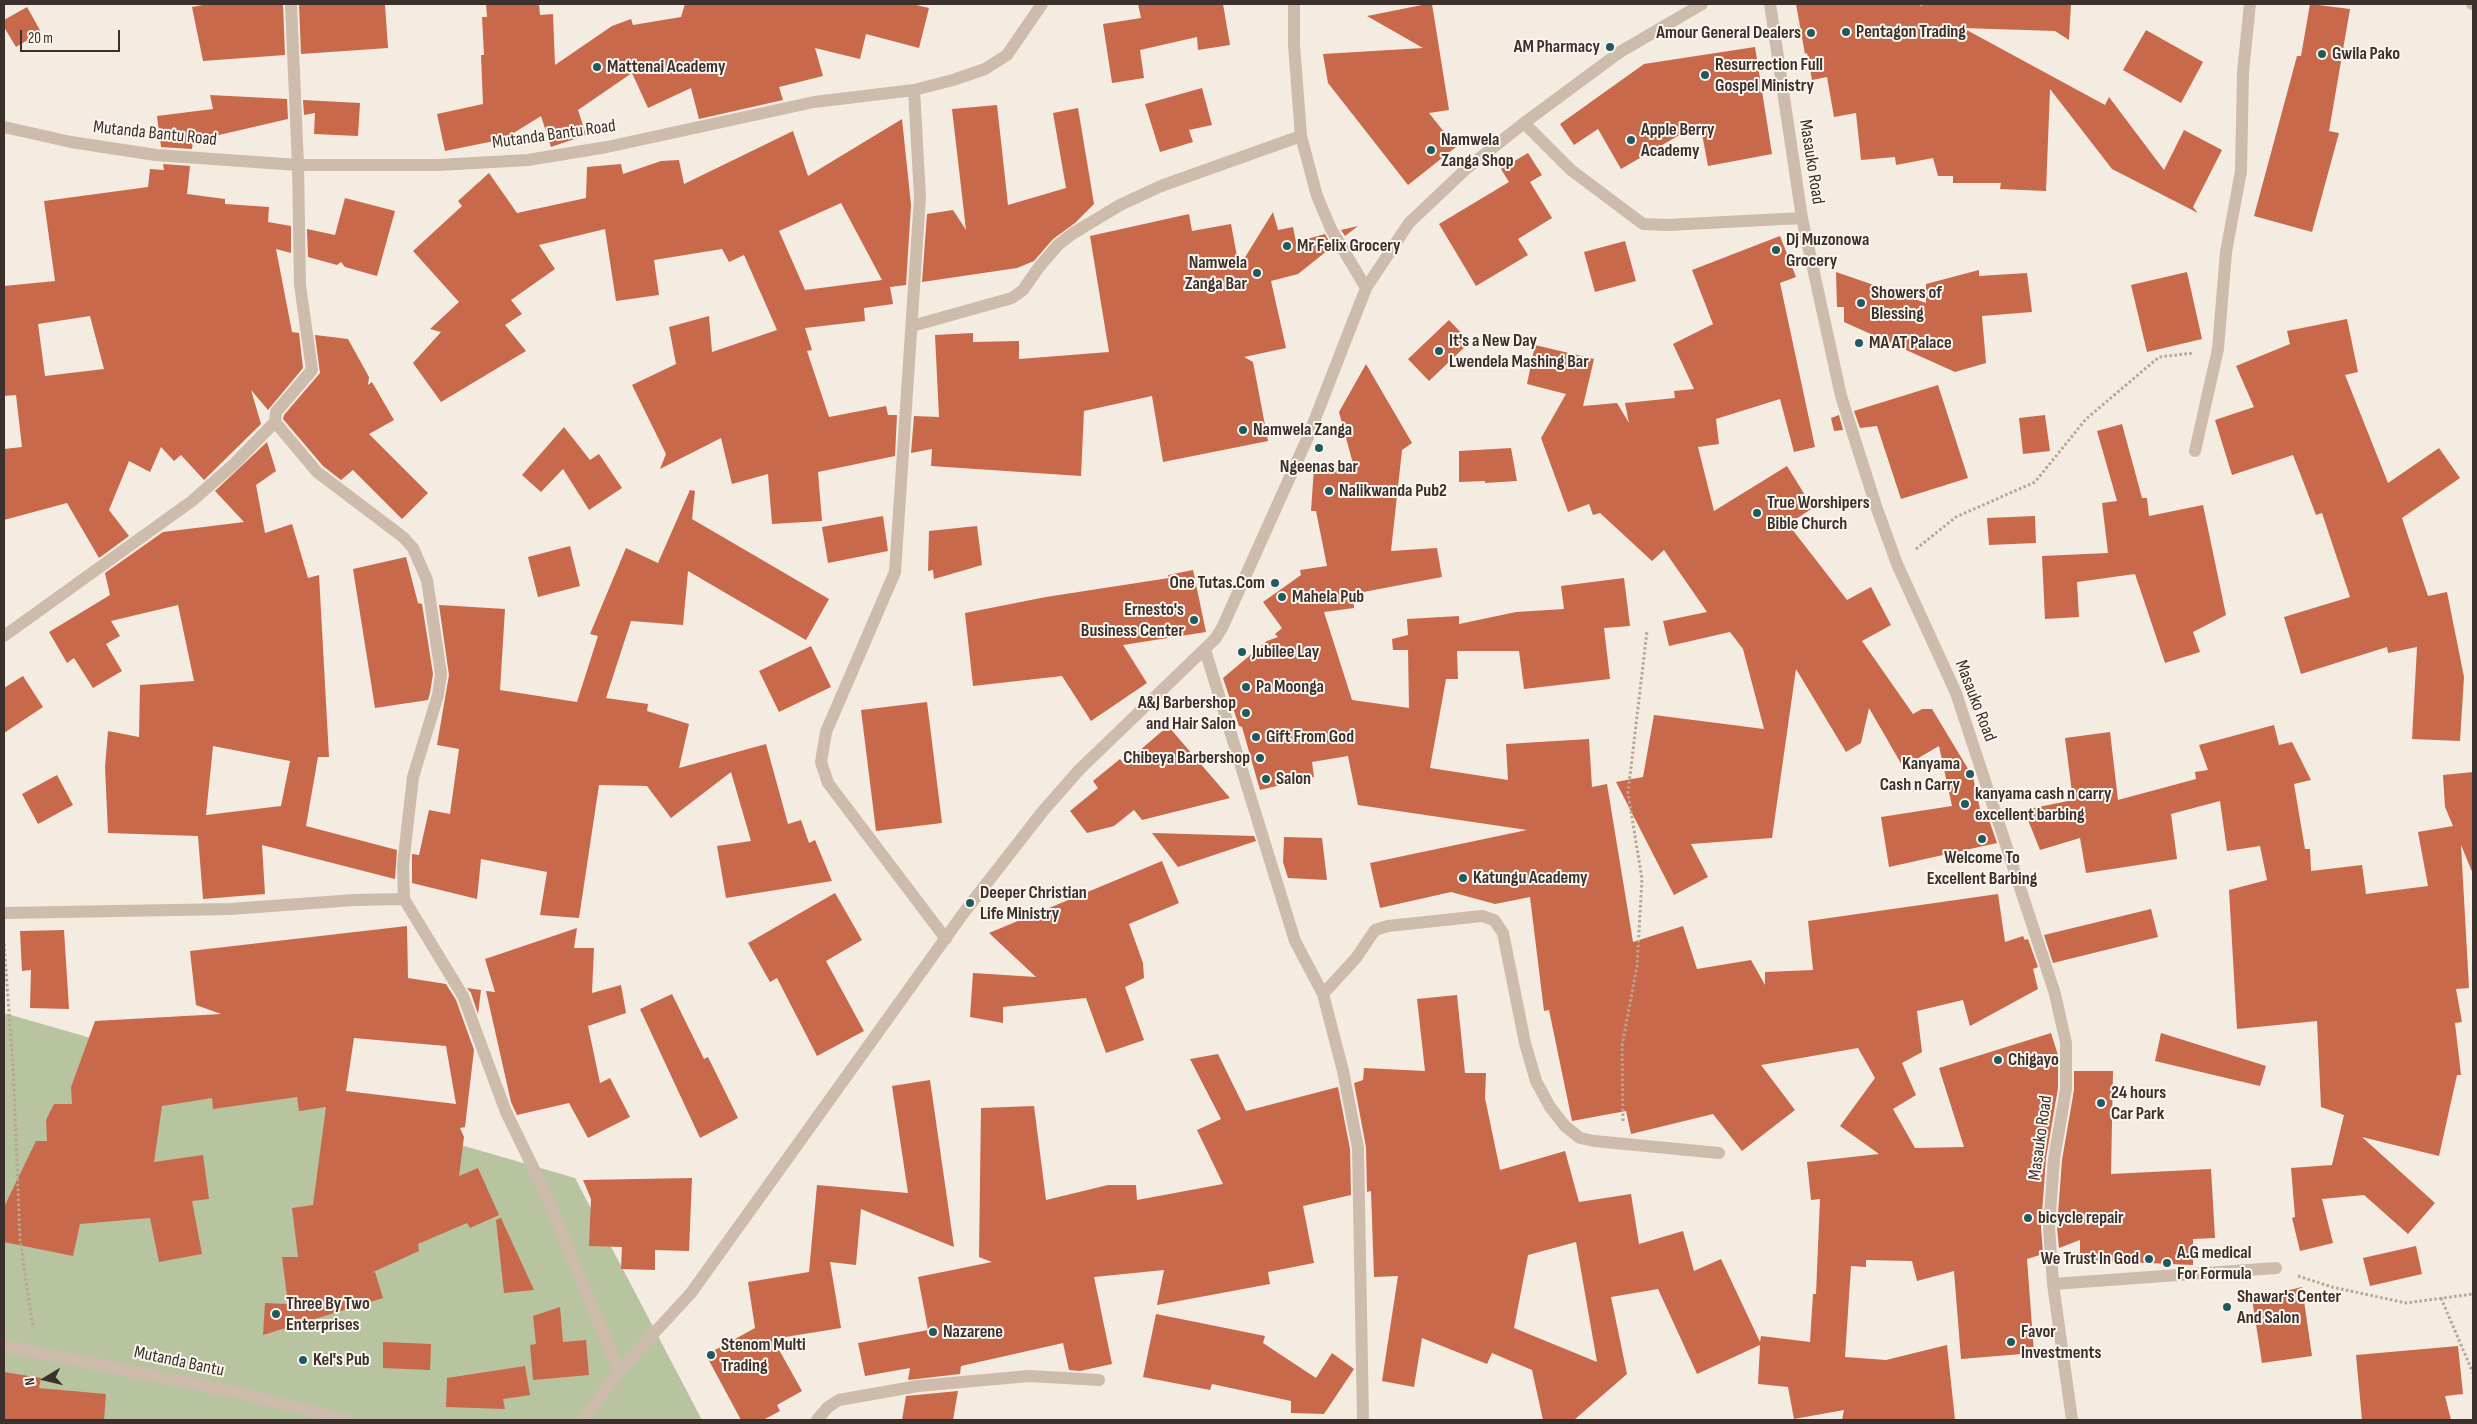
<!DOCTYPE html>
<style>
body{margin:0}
#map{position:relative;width:2477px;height:1424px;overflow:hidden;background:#f4ebe1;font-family:"Sofia Sans Condensed",sans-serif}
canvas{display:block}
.frame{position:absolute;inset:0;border:5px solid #3b302b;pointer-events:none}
.north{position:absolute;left:20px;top:1354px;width:50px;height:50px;-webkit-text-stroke:4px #fbf5ee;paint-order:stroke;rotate:261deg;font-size:14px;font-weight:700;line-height:20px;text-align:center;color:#3b302b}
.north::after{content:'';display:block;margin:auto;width:18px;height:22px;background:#3b302b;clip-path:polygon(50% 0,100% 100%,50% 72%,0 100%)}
.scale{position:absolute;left:20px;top:30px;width:100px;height:22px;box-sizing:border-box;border:2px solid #3b302b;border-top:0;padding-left:6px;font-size:15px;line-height:18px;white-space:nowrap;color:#3b302b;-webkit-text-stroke:4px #fbf5ee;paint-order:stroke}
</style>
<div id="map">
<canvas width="2477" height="1424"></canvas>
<div class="frame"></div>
<div class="north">N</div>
<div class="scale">20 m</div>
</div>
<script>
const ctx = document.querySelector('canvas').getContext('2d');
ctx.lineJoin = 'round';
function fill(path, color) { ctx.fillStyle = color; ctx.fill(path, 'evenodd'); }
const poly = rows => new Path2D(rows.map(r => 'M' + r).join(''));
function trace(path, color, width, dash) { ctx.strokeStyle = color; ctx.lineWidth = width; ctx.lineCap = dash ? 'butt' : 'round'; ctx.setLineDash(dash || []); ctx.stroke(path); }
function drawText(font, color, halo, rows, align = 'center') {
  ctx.font = font + ' "Sofia Sans Condensed",sans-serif'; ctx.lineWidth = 4; ctx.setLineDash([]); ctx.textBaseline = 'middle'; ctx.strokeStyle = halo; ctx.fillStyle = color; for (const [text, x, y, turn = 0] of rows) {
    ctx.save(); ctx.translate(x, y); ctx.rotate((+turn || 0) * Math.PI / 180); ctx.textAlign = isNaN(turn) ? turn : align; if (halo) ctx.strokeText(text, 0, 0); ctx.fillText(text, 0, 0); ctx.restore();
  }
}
fill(poly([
 [4,1013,575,1178,702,1420,4,1420]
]), '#b8c4a0');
fill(poly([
 [208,4,283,4,285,55,203,61,192,7],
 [299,4,385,4,388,48,301,54],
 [486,4,539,4,540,15,553,14,555,65,612,26,631,19,633,25,681,17,685,4,912,4,929,8,919,48,866,34,860,59,815,48,823,76,779,87,783,100,699,119,691,88,648,108,632,73,578,110,586,135,551,147,541,116,504,139,445,151,437,114,483,104,481,55,484,55,482,17,487,17],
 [1138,4,1223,4,1230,45,1198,50,1197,37,1140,50,1144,78,1112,83,1103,24,1141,18],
 [1427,4,1432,4,1449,110,1429,113,1456,147,1408,185,1328,83,1323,54,1423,48,1367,16],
 [1796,4,1918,4,1922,6,1922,4,2071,4,2069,40,2055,31,1963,28,2105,105,2109,97,2164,170,2184,130,2222,150,2193,207,2198,213,2112,169,2050,89,2046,191,2000,189,2001,183,1953,183,1953,176,1938,176,1933,158,1896,165,1895,157,1861,160,1856,113,1834,117,1827,77,1812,80,1807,53,1805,54],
 [2310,4,2350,9,2329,131,2339,133,2312,232,2254,216,2297,56,2301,56],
 [27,7,41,32,16,47,4,27,4,20],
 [2146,30,2203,62,2181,103,2123,70],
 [1755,47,1772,154,1708,166,1700,123,1621,169,1598,129,1574,145,1560,124,1644,64],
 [1202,88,1212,125,1189,130,1193,142,1160,152,1145,104],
 [210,95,287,99,288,119,193,141,192,149,161,147,157,116,213,109],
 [303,100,360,103,358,136,314,134,315,113,304,115],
 [997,105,1008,205,1066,188,1053,113,1078,108,1094,204,1075,223,1053,239,1034,261,1017,268,922,282,927,214,953,210,966,230,952,109],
 [902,119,911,205,906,285,890,287,893,304,864,308,865,321,805,328,812,350,807,351,829,417,886,406,888,415,897,415,895,456,818,472,822,521,772,524,768,474,732,484,721,438,660,469,666,454,632,385,676,364,669,327,709,316,712,352,777,330,744,255,729,262,722,249,654,260,659,295,616,301,605,229,539,245,555,269,511,300,522,314,505,325,526,351,441,402,413,363,441,332,430,329,459,302,413,251,462,206,458,201,489,173,517,213,586,198,587,167,621,164,623,174,661,161,679,160,684,184,793,131,808,176],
 [841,203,882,280,805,290,779,231],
 [1528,153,1542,175,1530,182,1552,218,1518,239,1528,255,1476,286,1439,224,1509,182,1501,169],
 [163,164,190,166,187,194,225,199,225,204,269,207,268,222,291,226,291,253,276,249,292,332,299,333,303,368,268,410,251,390,261,424,204,480,181,455,174,461,161,447,150,472,129,461,109,510,129,536,99,558,67,503,4,520,4,449,22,447,16,395,4,396,4,286,55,281,44,201,148,187,150,169,164,170],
 [90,316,104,369,45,376,38,324],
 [345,198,395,211,377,276,345,267,341,262,337,265,308,257,307,229,335,235],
 [1273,212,1278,230,1293,227,1296,242,1325,234,1332,247,1298,274,1271,281,1286,348,1244,357,1253,362,1268,441,1163,462,1152,396,1084,411,1081,476,931,466,932,449,911,453,914,416,939,417,935,335,973,333,973,342,1019,341,1019,359,1109,352,1090,236,1189,214,1192,231,1231,224,1239,267],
 [1358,226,1345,236,1341,230],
 [1780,236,1796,277,1780,283,1815,447,1794,452,1780,399,1716,419,1719,444,1698,447,1714,511,1787,466,1813,508,1788,524,1847,600,1871,587,1891,625,1862,641,1913,714,1922,709,1932,709,1973,777,1982,818,1988,817,1997,843,1889,867,1881,817,1952,806,1939,746,1903,767,1869,708,1861,743,1846,752,1796,669,1772,838,1691,844,1708,877,1674,895,1616,782,1643,777,1654,715,1764,729,1743,649,1730,632,1669,646,1663,621,1707,612,1664,550,1652,561,1600,513,1593,515,1589,504,1568,512,1541,438,1566,394,1527,384,1535,345,1594,359,1583,406,1617,403,1629,423,1625,403,1675,398,1674,391,1694,389,1673,344,1713,324,1692,270],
 [1625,241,1636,281,1595,292,1584,252],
 [1979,270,1979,276,2027,273,2032,312,1982,316,1986,363,1955,372,1844,322,1844,307,1837,307,1836,272,1926,303,1926,284],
 [2187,272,2202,339,2147,352,2131,285],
 [2347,319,2358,372,2345,375,2388,483,2439,448,2460,478,2402,518,2428,596,2447,592,2464,677,2460,741,2412,739,2417,647,2388,653,2387,647,2301,674,2284,617,2350,597,2322,513,2316,515,2293,455,2232,475,2215,420,2254,407,2236,366,2290,344,2287,331],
 [1449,320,1470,342,1429,381,1408,359],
 [315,335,348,339,369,377,368,385,372,382,394,420,369,434,428,493,402,519,353,470,341,480,323,466,283,419,284,415,320,373],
 [1366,364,1412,443,1402,450,1391,551,1437,548,1442,577,1353,594,1354,608,1324,612,1352,700,1409,708,1408,650,1393,650,1392,639,1408,635,1407,619,1459,616,1459,624,1516,612,1564,609,1561,586,1624,578,1630,626,1604,628,1610,679,1524,689,1519,651,1457,651,1458,679,1446,679,1430,768,1508,780,1506,744,1589,739,1592,787,1607,784,1633,942,1683,926,1697,969,1751,960,1765,985,1765,972,1813,970,1808,921,1998,894,2005,942,2023,936,2025,940,2028,939,2038,967,2033,969,2038,989,1970,1026,1963,1000,1917,1011,1922,1052,1902,1063,1916,1095,1893,1109,1915,1148,1964,1147,1939,1068,2051,1033,2058,1055,2058,1088,2046,1158,2041,1227,2043,1254,2027,1259,2034,1353,1961,1359,1954,1271,1917,1281,1912,1261,1866,1260,1866,1267,1851,1266,1845,1357,1886,1360,1947,1345,1955,1420,1842,1420,1844,1410,1794,1419,1788,1387,1758,1384,1760,1345,1697,1374,1658,1289,1611,1297,1627,1374,1574,1420,1543,1420,1532,1370,1492,1353,1487,1364,1422,1338,1414,1387,1382,1381,1398,1276,1374,1277,1371,1191,1367,1192,1366,1147,1354,1083,1363,1080,1364,1068,1425,1071,1417,999,1457,995,1465,1073,1486,1073,1485,1098,1500,1170,1565,1151,1579,1202,1631,1194,1639,1244,1683,1231,1694,1271,1721,1259,1760,1342,1761,1336,1810,1342,1813,1294,1816,1294,1820,1199,1811,1200,1807,1162,1879,1154,1840,1126,1875,1078,1858,1048,1761,1065,1795,1110,1742,1151,1713,1114,1631,1134,1626,1111,1572,1121,1549,1010,1544,1011,1530,897,1495,904,1451,892,1380,908,1370,863,1527,830,1358,805,1348,756,1312,762,1314,777,1260,790,1242,727,1239,726,1223,678,1267,641,1278,637,1275,634,1282,628,1263,602,1301,575,1300,570,1327,566,1316,511,1311,511,1314,468,1355,471,1339,412],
 [1576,1242,1597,1362,1514,1328,1528,1255],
 [1938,385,1968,478,1901,499,1877,426,1860,428,1854,411],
 [1839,415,1843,430,1834,431,1831,418],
 [2045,415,2050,451,2023,454,2019,418],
 [2122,424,2142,498,2147,498,2149,516,2203,505,2226,615,2193,632,2200,652,2165,663,2135,574,2077,582,2079,617,2045,619,2042,556,2108,553,2102,503,2117,501,2097,431],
 [564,427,590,460,599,454,622,488,589,510,563,469,541,492,522,475],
 [267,442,276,471,256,485,265,533,292,524,308,578,319,575,329,757,318,757,306,826,397,850,395,879,262,845,265,894,203,899,198,836,108,833,105,767,108,731,139,737,140,685,194,681,178,605,111,621,120,636,106,644,122,671,93,688,74,658,67,663,49,632,110,595,105,573,163,532,244,522,215,491],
 [213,746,290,761,281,806,206,815],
 [1511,448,1517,481,1485,483,1485,481,1459,482,1459,451],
 [690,490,695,491,692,519,829,599,806,640,688,571,683,625,631,621,606,698,648,704,647,711,689,724,679,768,766,744,788,824,801,820,809,843,815,840,832,881,726,898,717,846,751,841,731,772,671,818,647,786,599,785,579,918,540,915,547,872,481,859,477,899,412,883,412,854,419,855,429,810,450,814,459,749,437,745,449,675,439,605,505,609,500,690,577,702,598,636,590,634,626,548,658,563],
 [883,516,888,551,828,563,822,527],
 [2035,516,2036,543,1989,545,1987,518],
 [977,526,982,565,934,579,933,570,928,571,929,531],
 [570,546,580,586,538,597,528,557],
 [406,557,418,603,422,604,433,674,430,693,428,700,375,708,353,569],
 [1193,570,1206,632,1123,645,1147,683,1091,721,1062,676,973,686,965,613,1046,597,1169,578,1168,575],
 [811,646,831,687,779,712,759,671],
 [23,676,43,707,4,733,4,688],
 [927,702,942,823,876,831,861,710],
 [2274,725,2279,745,2292,742,2311,780,2294,784,2305,849,2310,849,2311,871,2362,865,2366,894,2428,886,2418,832,2453,826,2445,807,2443,775,2473,772,2473,874,2461,845,2469,988,2456,989,2462,1022,2455,1023,2461,1075,2457,1075,2439,1156,2362,1137,2435,1203,2408,1234,2364,1195,2322,1199,2333,1243,2300,1251,2292,1218,2295,1217,2291,1168,2332,1165,2344,1115,2321,1107,2317,1021,2237,1029,2229,890,2267,880,2260,846,2227,851,2220,801,2171,814,2177,859,2086,873,2080,838,2040,850,2024,810,2073,800,2065,738,2110,732,2118,800,2196,779,2195,772,2208,770,2199,745],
 [1168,726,1230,798,1142,820,1134,810,1114,826,1087,833,1070,811,1098,788,1093,781,1120,759,1124,764],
 [57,775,73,805,38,824,22,794],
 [1152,833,1254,836,1256,841,1178,867],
 [1284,837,1322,838,1327,880,1288,878,1283,862],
 [1162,861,1179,903,1129,924,1143,963,1144,978,1125,987,1144,1040,1106,1053,1086,998,1003,1007,1003,1023,970,1017,973,973,1036,977,989,933],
 [835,893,862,940,826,961,864,1031,817,1056,777,978,770,982,748,943],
 [2151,909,2158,937,2053,963,2044,935],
 [407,926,408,978,446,984,456,1000,474,1050,465,1127,460,1128,464,1137,459,1176,478,1168,499,1215,470,1228,467,1223,418,1244,419,1251,371,1273,375,1272,383,1298,263,1335,265,1303,288,1304,282,1257,298,1257,292,1208,313,1205,326,1107,299,1111,297,1097,213,1109,212,1098,162,1106,154,1162,203,1155,209,1199,192,1201,202,1254,159,1262,150,1218,80,1224,73,1256,4,1242,4,1207,36,1141,47,1141,46,1120,54,1104,72,1104,71,1087,95,1021,221,1014,196,1005,190,951],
 [354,1038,446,1046,456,1104,346,1091],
 [577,928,574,948,594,948,592,993,621,985,626,1013,588,1026,600,1083,610,1078,630,1117,588,1138,569,1103,517,1115,511,1102,486,991,495,992,485,959],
 [64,930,69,1009,30,1008,31,970,22,971,20,931],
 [467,988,481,990,478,1014,471,993],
 [672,994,704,1059,708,1057,738,1118,700,1138,640,1009],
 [2161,1033,2266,1066,2260,1086,2155,1061],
 [1218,1054,1246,1111,1338,1087,1350,1149,1351,1195,1303,1206,1314,1263,1268,1272,1270,1284,1157,1305,1164,1270,1094,1277,1112,1364,1080,1371,1069,1370,1063,1343,961,1366,960,1374,908,1380,910,1368,865,1376,858,1343,928,1330,918,1277,992,1262,979,1257,981,1108,1034,1106,1046,1200,1108,1185,1136,1185,1137,1200,1223,1184,1197,1130,1221,1119,1190,1059],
 [2074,1071,2113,1071,2111,1174,2211,1169,2215,1238,2193,1239,2193,1265,2080,1260,2080,1240,2059,1248,2057,1227,2062,1160,2074,1090],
 [930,1080,954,1247,861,1209,856,1265,830,1262,841,1328,773,1339,802,1391,777,1405,780,1411,763,1420,741,1420,706,1355,755,1328,748,1282,809,1272,817,1185,908,1193,892,1086],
 [692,1178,689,1251,655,1250,655,1270,621,1269,622,1247,589,1246,591,1199,583,1180],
 [501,1218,534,1290,504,1293,496,1220],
 [2416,1246,2422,1274,2370,1286,2363,1258],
 [2302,1287,2312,1356,2262,1363,2252,1299],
 [560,1307,563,1342,586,1340,589,1375,533,1380,530,1345,536,1344,533,1316],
 [1156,1314,1265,1336,1263,1343,1316,1378,1332,1353,1354,1369,1324,1414,1291,1413,1291,1401,1212,1384,1210,1390,1143,1377],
 [383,1342,431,1344,430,1370,383,1368],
 [2458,1346,2463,1394,2445,1396,2451,1420,2362,1420,2356,1355],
 [525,1366,530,1395,503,1399,505,1409,446,1407,447,1378],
 [4,1372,41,1378,39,1388,106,1394,104,1420,4,1420],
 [958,1391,953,1420,902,1420,906,1396]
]), '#c8694b');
trace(poly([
 [1916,549,1956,517,2035,482,2086,419,2159,357,2193,353],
 [4,944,13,1066,20,1239,33,1328],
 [1623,1121,1622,1046,1637,966,1642,879,1628,793,1647,631],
 [2298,1276,2332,1287,2406,1303,2473,1294],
 [2441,1298,2473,1373]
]), '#b9a596', 3, [2.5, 2.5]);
trace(poly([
 [1294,4,1294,45,1301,136,1317,196,1331,229,1366,288],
 [1770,4,1802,218,1841,396,1876,506,1897,564,1956,693,2055,994,2066,1043,2066,1089,2054,1159,2049,1227,2053,1284,2072,1420],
 [2472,4,2473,4],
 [914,90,920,197,895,572,826,732,821,762,828,783,946,939],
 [1524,123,1571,170,1643,224,1668,225,1802,218],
 [4,127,71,142,156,155,298,165,438,165,528,160,607,147,814,102,914,90,953,80,985,69,1007,55,1042,4],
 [912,326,1012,298,1023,290,1039,267,1058,245,1072,234,1120,205,1161,186,1301,136],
 [275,422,317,472,403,537,413,548,427,580,441,674,438,695,413,777,403,865,404,899,463,996,506,1112,544,1190,619,1371],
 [2195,451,2218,349,2226,252,2241,171,2243,72,2250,4],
 [4,636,192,501,234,464,275,422,276,412,312,370,300,285,298,165,291,4],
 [1205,650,1295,941,1323,994,1343,1071,1358,1148,1363,1420],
 [4,913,230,909,354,900,404,899],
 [1323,994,1356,958,1375,930,1388,926,1482,916,1494,920,1503,933,1525,1043,1536,1081,1550,1107,1565,1126,1580,1138,1594,1141,1719,1153],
 [2053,1284,2276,1268],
 [4,1346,235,1392,346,1420],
 [583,1420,619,1371,691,1293,965,911,1043,811,1079,770,1215,639,1222,628,1308,437,1366,288,1409,223,1466,169,1524,123,1620,52,1702,4],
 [817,1420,828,1407,839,1400,918,1386,1029,1376,1099,1380]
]), '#cdbbac', 12);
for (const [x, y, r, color] of [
 [1846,32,5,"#1f5a5e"],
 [1811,33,5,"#1f5a5e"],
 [1610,47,5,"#1f5a5e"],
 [2322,54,5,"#1f5a5e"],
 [597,67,5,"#1f5a5e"],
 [1705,75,5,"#1f5a5e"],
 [1631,140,5,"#1f5a5e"],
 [1431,150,5,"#1f5a5e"],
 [1287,246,5,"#1f5a5e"],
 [1776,250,5,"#1f5a5e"],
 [1257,273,5,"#1f5a5e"],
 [1861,303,5,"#1f5a5e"],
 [1859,343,5,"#1f5a5e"],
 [1439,351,5,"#1f5a5e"],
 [1243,430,5,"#1f5a5e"],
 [1319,448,5,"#1f5a5e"],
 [1329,491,5,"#1f5a5e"],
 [1757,513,5,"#1f5a5e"],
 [1275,583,5,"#1f5a5e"],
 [1282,597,5,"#1f5a5e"],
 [1194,620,5,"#1f5a5e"],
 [1242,652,5,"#1f5a5e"],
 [1246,687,5,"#1f5a5e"],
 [1246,713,5,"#1f5a5e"],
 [1256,737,5,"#1f5a5e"],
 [1260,758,5,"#1f5a5e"],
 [1970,774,5,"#1f5a5e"],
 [1266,779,5,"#1f5a5e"],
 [1965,804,5,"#1f5a5e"],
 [1982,839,5,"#1f5a5e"],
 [1463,878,5,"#1f5a5e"],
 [970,903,5,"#1f5a5e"],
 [1998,1060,5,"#1f5a5e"],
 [2101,1103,5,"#1f5a5e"],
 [2028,1218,5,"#1f5a5e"],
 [2149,1259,5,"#1f5a5e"],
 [2167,1263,5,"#1f5a5e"],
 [2227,1307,5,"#1f5a5e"],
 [276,1314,5,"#1f5a5e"],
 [933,1332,5,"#1f5a5e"],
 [2011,1342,5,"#1f5a5e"],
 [711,1355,5,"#1f5a5e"],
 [303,1360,5,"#1f5a5e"]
]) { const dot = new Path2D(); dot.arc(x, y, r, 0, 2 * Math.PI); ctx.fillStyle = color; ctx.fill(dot); trace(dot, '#fbf5ee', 2); }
drawText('bold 18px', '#3b302b', '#fbf5ee', [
 ["Pentagon Trading",1856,32],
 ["Amour General Dealers",1801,33,"right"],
 ["AM Pharmacy",1600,47,"right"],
 ["Gwila Pako",2332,54],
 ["Resurrection Full",1715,65],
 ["Gospel Ministry",1715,86],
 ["Mattenai Academy",607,67],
 ["Apple Berry",1641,130],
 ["Academy",1641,151],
 ["Namwela",1441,140],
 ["Zanga Shop",1441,161],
 ["Dj Muzonowa",1786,240],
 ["Grocery",1786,261],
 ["Mr Felix Grocery",1297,246],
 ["Namwela",1247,263,"right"],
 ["Zanga Bar",1247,284,"right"],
 ["Showers of",1871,293],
 ["Blessing",1871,314],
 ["It's a New Day",1449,341],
 ["Lwendela Mashing Bar",1449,362],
 ["MA AT Palace",1869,343],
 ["Namwela Zanga",1253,430],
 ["Ngeenas bar",1319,467,"center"],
 ["Nalikwanda Pub2",1339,491],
 ["True Worshipers",1767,503],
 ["Bible Church",1767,524],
 ["One Tutas.Com",1265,583,"right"],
 ["Mahela Pub",1292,597],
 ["Ernesto's",1184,610,"right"],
 ["Business Center",1184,631,"right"],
 ["Jubilee Lay",1252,652],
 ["Pa Moonga",1256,687],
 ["A&J Barbershop",1236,703,"right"],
 ["and Hair Salon",1236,724,"right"],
 ["Gift From God",1266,737],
 ["Chibeya Barbershop",1250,758,"right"],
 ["Kanyama",1960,764,"right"],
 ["Cash n Carry",1960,785,"right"],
 ["Salon",1276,779],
 ["kanyama cash n carry",1975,794],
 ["excellent barbing",1975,815],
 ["Welcome To",1982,858,"center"],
 ["Excellent Barbing",1982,879,"center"],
 ["Katungu Academy",1473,878],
 ["Deeper Christian",980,893],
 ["Life Ministry",980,914],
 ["Chigayo",2008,1060],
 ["24 hours",2111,1093],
 ["Car Park",2111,1114],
 ["bicycle repair",2038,1218],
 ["A.G medical",2177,1253],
 ["For Formula",2177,1274],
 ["We Trust In God",2139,1259,"right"],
 ["Shawar's Center",2237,1297],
 ["And Salon",2237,1318],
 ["Three By Two",286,1304],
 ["Enterprises",286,1325],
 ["Nazarene",943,1332],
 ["Favor",2021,1332],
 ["Investments",2021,1353],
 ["Stenom Multi",721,1345],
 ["Trading",721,1366],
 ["Kel's Pub",313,1360]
], 'left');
drawText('18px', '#3b302b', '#fbf5ee', [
 ["Mutanda Bantu Road",155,134,6],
 ["Mutanda Bantu Road",554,135,-8],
 ["Masauko Road",1811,162,81],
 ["Masauko Road",1975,701,69],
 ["Masauko Road",2041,1138,-82],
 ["Mutanda Bantu",179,1362,12]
]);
</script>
